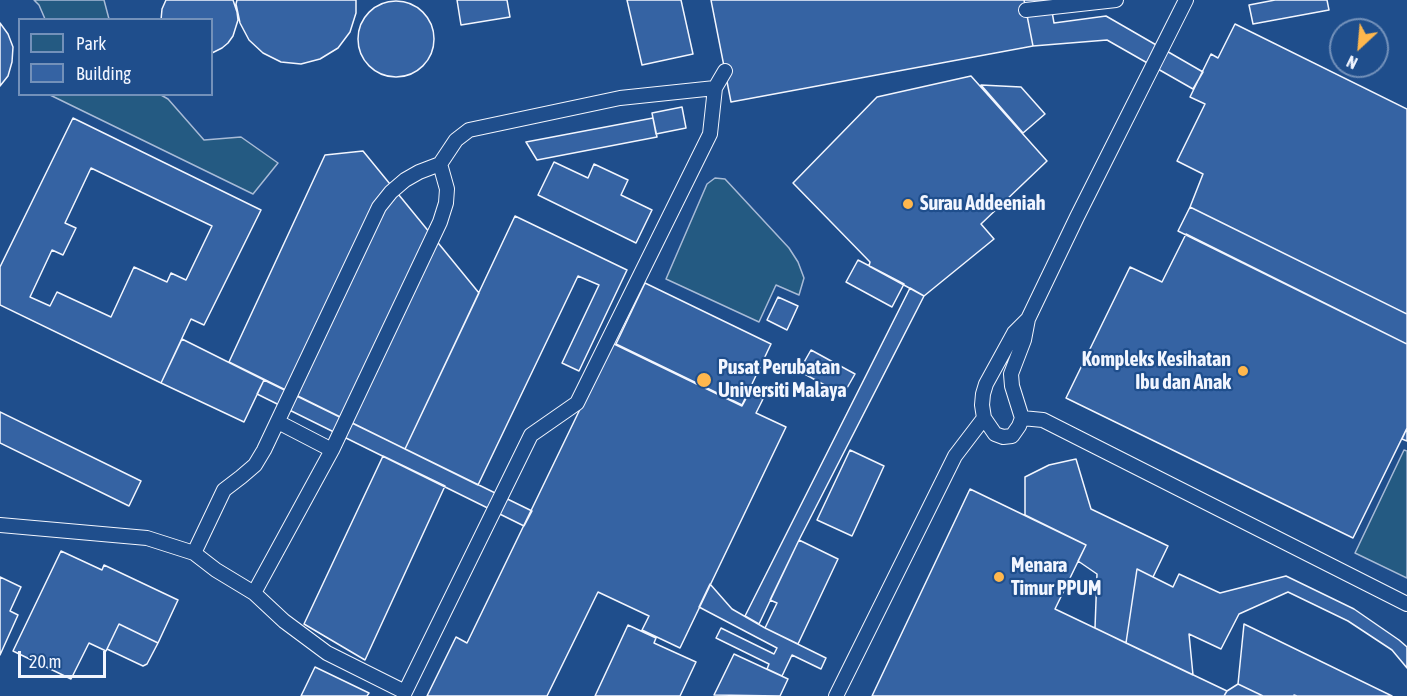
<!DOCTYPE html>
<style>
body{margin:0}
#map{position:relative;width:1407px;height:696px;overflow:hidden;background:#1f4e8c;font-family:"Asap Condensed",sans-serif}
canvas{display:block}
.legend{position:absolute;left:18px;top:18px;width:195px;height:78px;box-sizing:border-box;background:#1f4e8c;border:2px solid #7391ba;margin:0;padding:8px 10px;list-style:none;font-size:18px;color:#f2f6ff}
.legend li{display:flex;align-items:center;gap:12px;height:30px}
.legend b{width:30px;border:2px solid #7391ba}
.north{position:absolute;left:1329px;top:18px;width:60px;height:60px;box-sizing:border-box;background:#1f4e8c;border:2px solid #7391ba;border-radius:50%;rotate:206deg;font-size:16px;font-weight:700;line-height:24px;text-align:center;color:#f2f6ff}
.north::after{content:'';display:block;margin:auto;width:21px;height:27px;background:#ffb74d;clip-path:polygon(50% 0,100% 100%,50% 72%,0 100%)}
.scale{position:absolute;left:18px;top:651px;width:88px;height:27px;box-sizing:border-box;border:3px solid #f2f6ff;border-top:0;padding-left:8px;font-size:18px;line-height:21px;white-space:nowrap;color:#f2f6ff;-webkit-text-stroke:4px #1f4e8c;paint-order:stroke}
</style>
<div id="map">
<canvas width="1407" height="696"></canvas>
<ul class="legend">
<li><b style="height:16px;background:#245a82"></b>Park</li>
<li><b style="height:16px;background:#3563a3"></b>Building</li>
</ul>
<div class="north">N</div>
<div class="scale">20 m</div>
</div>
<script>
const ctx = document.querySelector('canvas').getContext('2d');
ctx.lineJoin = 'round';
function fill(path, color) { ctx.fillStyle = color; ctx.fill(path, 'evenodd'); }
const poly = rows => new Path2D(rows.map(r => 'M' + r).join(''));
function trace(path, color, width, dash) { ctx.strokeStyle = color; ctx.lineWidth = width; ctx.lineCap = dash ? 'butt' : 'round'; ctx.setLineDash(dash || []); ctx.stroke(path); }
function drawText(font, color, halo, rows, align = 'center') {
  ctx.font = font + ' "Asap Condensed",sans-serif'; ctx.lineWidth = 4.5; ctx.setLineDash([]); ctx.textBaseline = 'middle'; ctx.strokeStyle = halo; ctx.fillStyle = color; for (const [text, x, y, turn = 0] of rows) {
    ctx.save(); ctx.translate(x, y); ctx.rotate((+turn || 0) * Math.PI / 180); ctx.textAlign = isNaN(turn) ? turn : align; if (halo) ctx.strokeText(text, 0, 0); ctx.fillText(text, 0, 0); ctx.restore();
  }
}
const green = poly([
 [34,0,104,0,109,19,45,19,39,5,34,0],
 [50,95,161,95,168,99,204,140,241,137,278,163,253,194,50,95],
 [715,178,725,179,789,248,798,262,804,278,799,295,776,285,759,322,666,279,707,184,715,178],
 [1404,450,1407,451,1407,578,1355,553,1404,450]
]);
fill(green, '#245a82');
trace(green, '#a8bbd7', 1.5);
const building = poly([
 [166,0,233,0,237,12,238,20,233,36,228,43,222,48,212,53,212,20,161,20,162,9,166,0],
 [237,0,356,0,356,13,350,32,338,48,320,59,301,64,281,62,263,53,249,40,240,23,236,4,237,0],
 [457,0,507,0,510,17,461,25,457,0],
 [627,0,681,0,693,54,642,65,627,0],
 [711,0,1024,0,1033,46,731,102,711,0],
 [1024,0,1050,0,1054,23,1106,16,1203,72,1193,89,1107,40,1033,46,1024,0],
 [1275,0,1327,0,1329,10,1253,24,1249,5,1275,0],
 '358 39a38 38 0 1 1 76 0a38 38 0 1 1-76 0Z',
 [0,23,8,34,13,47,12,62,8,76,0,86,0,23],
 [1235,24,1407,109,1407,314,1190,207,1203,174,1177,161,1205,104,1190,97,1211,54,1218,58,1235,24],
 [971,76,1047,161,981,224,994,239,924,296,869,266,870,262,793,183,877,97,971,76],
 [981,85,1021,87,1045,114,1023,133,981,85],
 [682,107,686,128,656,134,652,113,682,107],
 [73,118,261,210,204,325,191,319,161,383,0,305,0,267,73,118],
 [91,168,212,226,186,280,171,273,167,282,134,267,111,317,57,292,50,306,30,297,52,250,63,255,76,228,65,223,91,168],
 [653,118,657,137,537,160,526,142,653,118],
 [363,151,479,293,405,449,229,362,325,155,363,151],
 [554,162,588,178,594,164,628,180,621,195,652,210,636,243,538,195,554,162],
 [1190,207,1407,314,1407,344,1178,231,1190,207],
 [515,216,627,270,579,371,562,363,599,285,578,276,478,485,405,449,515,216],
 [1186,234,1407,344,1407,428,1353,538,1066,398,1130,267,1162,282,1186,234],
 [858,260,904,284,892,307,846,282,858,260],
 [645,283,771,344,742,405,616,344,645,283],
 [910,288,924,296,799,540,759,624,745,616,910,288],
 [778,297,798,306,787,330,767,320,778,297],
 [182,339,264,380,244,422,161,383,182,339],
 [612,343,742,406,749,393,763,399,756,413,786,427,680,648,642,630,649,616,598,592,547,696,427,696,456,637,467,643,612,343],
 [811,350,855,374,843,395,799,371,811,350],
 [264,380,532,511,524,526,257,394,264,380],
 [0,412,141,481,129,506,0,443,0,412],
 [1407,428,1407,441,1402,439,1407,428],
 [850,450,884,466,852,536,817,520,850,450],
 [383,456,445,486,365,660,304,624,383,456],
 [1076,459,1091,509,1168,546,1153,577,1137,569,1126,643,1095,628,1097,574,1078,561,1086,545,1025,515,1025,477,1049,465,1076,459],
 [970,489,1086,545,1055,609,1227,691,1224,696,872,696,970,489],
 [799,540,838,559,798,644,765,628,777,603,770,600,799,540],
 [61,551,102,570,104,565,178,600,158,643,119,624,106,651,89,643,71,679,13,651,61,551],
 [1137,569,1173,587,1179,574,1220,593,1286,576,1354,609,1399,640,1407,647,1407,668,1392,650,1348,621,1288,592,1239,614,1221,649,1189,634,1193,675,1126,643,1137,569],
 [0,577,21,587,10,611,18,615,0,655,0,577],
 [710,584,732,609,765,628,826,658,821,669,792,655,782,676,767,669,769,664,716,638,721,628,774,654,777,648,699,607,710,584],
 [119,624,158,643,147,664,143,666,107,649,119,624],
 [1244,624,1392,696,1297,696,1294,695,1295,696,1263,696,1238,684,1244,624],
 [628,625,656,638,654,643,696,662,680,696,595,696,628,625],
 [734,654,788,679,780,696,714,695,734,654],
 [315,667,369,693,367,696,301,696,315,667],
 [1238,684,1263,696,1224,696,1227,691,1238,684]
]);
fill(building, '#3563a3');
trace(building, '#f2f6ff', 1.5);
const service = poly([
 [1026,10,1116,0],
 [440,164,456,140,469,130,620,98,715,88,725,71],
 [1028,319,1014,333,986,384,983,394,982,405,984,418,995,434,1003,437,1012,436,1019,426,1022,418,1012,386,1011,374,1024,340,1028,319,1077,217,1186,0],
 [1022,418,1043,420,1407,604],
 [278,422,332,450],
 [0,525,147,538,194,553,216,570,254,593,284,621,327,653,405,692,531,435,577,403,710,134,715,88],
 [194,553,224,490,241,477,255,465,264,450,379,207,391,192,405,180,419,172,440,164,447,189,446,203,440,222,332,450,254,593],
 [836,696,955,456,984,418]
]);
trace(service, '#f2f6ff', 16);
trace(service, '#1f4e8c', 14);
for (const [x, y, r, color] of [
 [908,204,6,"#ffb74d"],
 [1243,371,6,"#ffb74d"],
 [704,380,8,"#ffb74d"],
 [999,577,6,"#ffb74d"]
]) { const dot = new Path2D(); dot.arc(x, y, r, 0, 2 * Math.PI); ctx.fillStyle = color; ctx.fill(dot); trace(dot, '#1f4e8c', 2); }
drawText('bold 20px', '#f2f6ff', '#1f4e8c', [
 ["Surau Addeeniah",920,204],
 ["Kompleks Kesihatan",1231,360,"right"],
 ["Ibu dan Anak",1231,383,"right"],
 ["Pusat Perubatan",718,368],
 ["Universiti Malaya",718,391],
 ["Menara",1011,566],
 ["Timur PPUM",1011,589]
], 'left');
</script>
